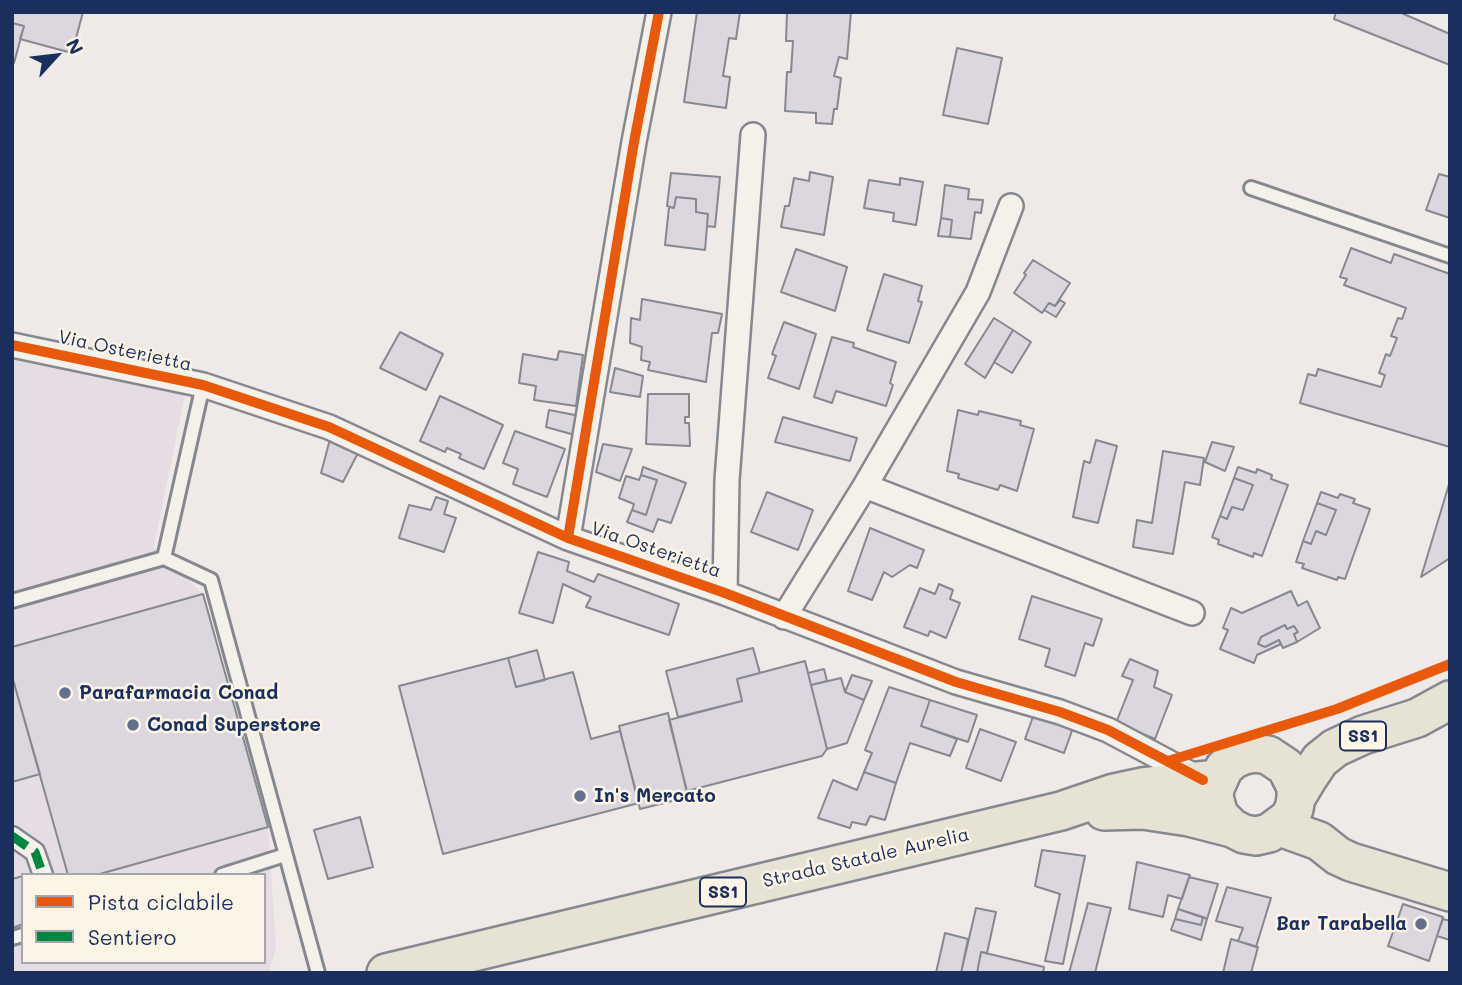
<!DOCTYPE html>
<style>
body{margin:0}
#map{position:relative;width:1462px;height:985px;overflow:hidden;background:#efe9e8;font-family:Mali,sans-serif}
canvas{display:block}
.frame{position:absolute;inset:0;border:14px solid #1b2f5e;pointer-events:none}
.legend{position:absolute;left:21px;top:873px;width:245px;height:91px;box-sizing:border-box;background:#fcf5e5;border:2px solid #a2a6af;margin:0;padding:9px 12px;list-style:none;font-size:21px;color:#1b2f5e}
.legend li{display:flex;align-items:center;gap:14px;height:35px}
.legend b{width:35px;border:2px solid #a2a6af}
.north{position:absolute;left:21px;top:21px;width:70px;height:70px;-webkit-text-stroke:5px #fcf5e5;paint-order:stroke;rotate:63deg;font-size:19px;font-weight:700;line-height:28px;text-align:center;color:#1b2f5e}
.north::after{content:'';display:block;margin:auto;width:24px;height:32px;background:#1b2f5e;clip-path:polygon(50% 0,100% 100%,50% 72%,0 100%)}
</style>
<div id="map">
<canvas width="1462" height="985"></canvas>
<div class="frame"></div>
<ul class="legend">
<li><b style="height:9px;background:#e8590c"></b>Pista ciclabile</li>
<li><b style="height:9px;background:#00873e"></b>Sentiero</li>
</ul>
<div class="north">N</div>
</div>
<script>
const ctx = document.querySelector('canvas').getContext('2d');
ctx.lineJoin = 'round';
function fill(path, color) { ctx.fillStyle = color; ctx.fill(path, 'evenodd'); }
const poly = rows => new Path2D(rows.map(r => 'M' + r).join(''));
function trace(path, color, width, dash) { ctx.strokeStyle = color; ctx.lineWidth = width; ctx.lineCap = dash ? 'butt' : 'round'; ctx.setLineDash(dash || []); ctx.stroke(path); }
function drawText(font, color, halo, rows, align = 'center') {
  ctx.font = font + ' Mali,sans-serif'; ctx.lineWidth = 5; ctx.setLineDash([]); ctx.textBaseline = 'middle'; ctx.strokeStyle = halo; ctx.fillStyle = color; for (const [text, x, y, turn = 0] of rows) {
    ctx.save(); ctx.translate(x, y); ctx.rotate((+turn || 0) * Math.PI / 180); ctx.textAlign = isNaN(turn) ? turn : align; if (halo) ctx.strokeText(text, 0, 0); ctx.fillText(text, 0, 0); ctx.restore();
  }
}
fill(poly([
 [12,358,185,394,154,547,203,594,268,827,276,947,269,972,12,973],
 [23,875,264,875,264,962,23,962]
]), '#e6dce3');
const building = poly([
 [12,12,83,12,72,53,20,39,24,26,12,23,12,12],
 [697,12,740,12,736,39,729,38,723,76,730,77,726,108,684,102,697,12],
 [787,12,851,12,847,59,839,57,834,76,841,78,837,109,834,109,832,124,816,123,816,113,785,111,787,72,791,72,793,41,786,41,787,12],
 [1336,12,1399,12,1450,34,1450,65,1334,19,1336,12],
 [12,23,24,26,14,63,12,63,12,23],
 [957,48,1002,58,988,124,943,115,957,48],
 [810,172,833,177,824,235,781,227,785,206,789,206,794,178,809,181,810,172],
 [671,173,720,177,715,227,707,226,708,214,696,212,696,199,676,197,674,208,667,206,671,173],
 [1439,174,1450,177,1450,218,1426,210,1439,174],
 [900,178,923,182,916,225,893,221,894,213,864,208,869,180,900,185,900,178],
 [945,185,969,189,968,199,983,200,981,213,975,212,971,239,950,237,952,220,941,218,945,185],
 [676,197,696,199,696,212,708,214,705,250,665,245,669,207,674,208,676,197],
 [941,218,952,220,950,237,938,236,941,218],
 [1351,248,1391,263,1394,254,1450,274,1450,447,1300,403,1308,374,1316,376,1318,369,1381,387,1385,375,1379,373,1386,354,1390,356,1397,338,1391,336,1398,318,1402,319,1406,308,1344,285,1347,279,1340,277,1351,248],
 [796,249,847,267,835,311,781,292,796,249],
 [1033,260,1070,283,1055,306,1049,303,1042,313,1014,293,1026,275,1024,273,1033,260],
 [884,274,922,286,918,301,922,302,909,343,867,330,884,274],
 [642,299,722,314,718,333,712,333,706,382,648,370,650,362,641,360,642,347,630,343,631,318,640,320,642,299],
 [1060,300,1065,303,1056,317,1044,310,1049,303,1055,306,1060,300],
 [994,318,1013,330,985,378,965,364,994,318],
 [784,322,816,334,799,389,768,378,776,356,772,354,784,322],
 [1013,330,1031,342,1012,373,994,362,1013,330],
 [400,332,443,354,426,390,380,368,400,332],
 [832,337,854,343,853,347,896,362,890,383,893,385,886,406,836,391,832,403,814,397,832,337],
 [559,351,583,355,576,406,534,400,536,386,519,383,523,354,557,360,559,351],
 [615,368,643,376,640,397,610,392,615,368],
 [648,394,689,394,689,417,685,417,685,423,689,423,690,446,646,444,648,394],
 [440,396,503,425,484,469,459,458,461,454,447,448,445,452,420,441,440,396],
 [549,410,585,417,582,437,546,427,549,410],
 [958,410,978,415,979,411,1021,421,1020,425,1034,429,1017,491,1000,485,998,490,958,478,959,474,947,471,958,410],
 [783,417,857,438,850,461,775,442,783,417],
 [515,431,565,449,547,497,513,484,518,469,503,463,515,431],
 [330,439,359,451,343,482,321,473,330,439],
 [1096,440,1117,446,1098,523,1073,517,1084,461,1090,463,1096,440],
 [1212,442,1234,447,1225,471,1205,462,1212,442],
 [603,444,632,449,620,481,596,472,603,444],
 [1163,451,1204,458,1200,485,1185,482,1173,554,1133,547,1137,520,1152,523,1163,451],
 [643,467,686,483,671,523,658,519,653,532,627,522,632,510,646,515,657,480,641,475,643,467],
 [1238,467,1256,473,1257,469,1272,475,1271,479,1288,485,1262,556,1254,553,1253,557,1218,544,1219,540,1212,537,1220,516,1227,519,1232,507,1243,510,1253,485,1234,478,1238,467],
 [641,475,657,480,646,515,632,510,634,504,619,498,626,476,639,480,641,475],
 [1234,478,1253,485,1243,510,1232,507,1227,519,1220,516,1234,478],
 [1450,481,1450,558,1421,577,1450,481],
 [767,492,813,510,798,550,751,532,767,492],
 [1321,492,1338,498,1340,494,1355,499,1353,503,1370,509,1345,579,1338,577,1337,580,1302,568,1304,564,1296,562,1303,541,1311,544,1316,531,1326,535,1336,510,1317,503,1321,492],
 [436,497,448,501,444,514,456,518,444,552,399,538,409,505,431,510,436,497],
 [1317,503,1336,510,1326,535,1316,531,1311,544,1303,541,1317,503],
 [870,528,924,550,917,568,910,565,892,577,884,572,872,600,848,591,870,528],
 [538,552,569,562,567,571,594,582,598,574,679,604,669,635,586,607,591,597,563,584,553,623,519,613,538,552],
 [939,584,953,590,950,599,960,603,946,638,930,631,928,636,904,627,920,588,935,594,939,584],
 [1291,591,1298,606,1307,601,1320,628,1297,642,1294,634,1298,632,1294,626,1287,629,1285,625,1261,637,1258,644,1265,647,1279,640,1281,644,1257,655,1254,663,1220,649,1228,630,1223,628,1231,608,1242,613,1291,591],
 [203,594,268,827,96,875,68,875,12,676,12,647,203,594],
 [1032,596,1102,619,1093,646,1085,643,1075,676,1045,666,1050,649,1019,639,1032,596],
 [1285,625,1287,629,1294,626,1298,632,1294,634,1297,642,1283,648,1279,640,1265,647,1258,644,1261,637,1285,625],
 [753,648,760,673,737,679,742,701,678,717,666,671,753,648],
 [537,650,545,680,516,687,508,658,537,650],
 [508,658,516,687,573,672,591,739,620,731,639,803,443,854,399,686,508,658],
 [1130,659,1158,671,1154,687,1172,695,1155,739,1116,723,1133,680,1122,676,1130,659],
 [805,661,827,749,822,756,687,791,669,720,742,701,737,679,805,661],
 [824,669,827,681,811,685,808,673,824,669],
 [852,675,872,681,864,700,845,692,852,675],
 [12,676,40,774,12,782,12,676],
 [841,678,845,692,864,700,847,743,827,749,811,685,841,678],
 [889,687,930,700,921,726,957,739,950,756,910,743,896,783,864,772,872,753,865,750,889,687],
 [930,700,977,715,968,742,921,726,930,700],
 [1035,711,1074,725,1064,753,1025,739,1035,711],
 [668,713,688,797,640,809,619,726,668,713],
 [980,729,1016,742,1001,781,966,768,980,729],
 [864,772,896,783,885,820,870,816,866,825,852,822,850,828,818,818,833,780,857,790,864,772],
 [360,817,373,867,328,879,314,830,360,817],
 [1042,850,1085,856,1063,964,1045,961,1060,894,1035,886,1042,850],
 [1137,862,1190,875,1182,899,1168,895,1163,917,1129,909,1137,862],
 [23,876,23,924,12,928,12,879,23,876],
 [1189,877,1218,884,1207,919,1178,909,1189,877],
 [1227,887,1271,898,1256,947,1238,941,1243,928,1216,921,1227,887],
 [1088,903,1111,908,1095,973,1069,973,1088,903],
 [1403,904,1443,917,1429,961,1388,946,1403,904],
 [976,908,996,912,987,953,981,952,977,973,961,973,976,908],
 [1178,909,1203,917,1201,925,1175,919,1178,909],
 [1203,917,1207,919,1201,940,1171,930,1175,919,1201,925,1203,917],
 [1443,919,1450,921,1450,940,1437,936,1443,919],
 [945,933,968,939,961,973,936,973,945,933],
 [1231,939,1258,947,1251,973,1223,973,1231,939],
 [981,952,1044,967,1043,973,977,973,981,952]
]);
fill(building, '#dcd6de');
trace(building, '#868890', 2);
const service = poly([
 [1251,188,1450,256],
 [203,385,164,558,211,580,318,973],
 [12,601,164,558],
 [222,875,285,855],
 [12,938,23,935]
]);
const pedestrian = poly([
 [12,836,35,852,43,875]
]);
const minor = poly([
 [12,345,203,385,329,427,568,538,725,593,956,682,1060,712,1108,730,1202,780],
 [865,486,1192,613],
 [568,538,634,142,659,12],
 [725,593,727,480,753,135],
 [784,617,865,486,978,292,1011,206]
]);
const primary = poly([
 [1296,798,1296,787,1286,767,1268,755,1255,753,1244,755,1233,760,1224,768,1215,788,1214,797,1219,815,1232,828,1244,834,1256,836,1269,833,1288,819,1294,809,1296,798,1308,778,1320,760,1335,748,1363,735,1417,718,1450,700],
 [1104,811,1143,810,1189,817,1232,828],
 [1280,827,1319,841,1338,856,1351,862,1450,892],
 [386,973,1061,811,1114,793,1142,787,1217,779]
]);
trace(service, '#868890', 18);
trace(pedestrian, '#868890', 23);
trace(minor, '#868890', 28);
trace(primary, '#868890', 42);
trace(service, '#f4f1eb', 12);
trace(pedestrian, '#f4f1eb', 18);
trace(minor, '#f4f1eb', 23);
trace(primary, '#e7e3d4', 37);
trace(poly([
 [12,836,35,852,43,875]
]), '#00873e', 9, [18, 9]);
trace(poly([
 [12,345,203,385,329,427,568,538,725,593,956,682,1060,712,1108,730,1203,780],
 [568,538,634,142,659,12],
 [1168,761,1337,709,1450,664]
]), '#e8590c', 10);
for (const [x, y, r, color] of [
 [65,693,7,"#65708e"],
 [133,725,7,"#65708e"],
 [580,796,7,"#65708e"],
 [1421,924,7,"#65708e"]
]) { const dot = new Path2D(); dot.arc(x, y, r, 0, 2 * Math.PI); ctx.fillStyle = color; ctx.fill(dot); trace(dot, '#fcf5e5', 2.5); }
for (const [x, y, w] of [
 [1363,736,46],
 [723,892,46]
]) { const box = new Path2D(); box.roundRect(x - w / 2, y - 14.5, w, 29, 5); ctx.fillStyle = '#fcf5e5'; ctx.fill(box); trace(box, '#1b2f5e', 2); }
drawText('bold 18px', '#1b2f5e', null, [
 ["SS1",1363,736],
 ["SS1",723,892]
]);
drawText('19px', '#1b2f5e', '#fcf5e5', [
 ["Via Osterietta",125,351,12],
 ["Via Osterietta",656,550,19],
 ["Strada Statale Aurelia",866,858,-13]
]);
drawText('bold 19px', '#1b2f5e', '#fcf5e5', [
 ["Parafarmacia Conad",79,693],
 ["Conad Superstore",147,725],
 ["In's Mercato",594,796],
 ["Bar Tarabella",1407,924,"right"]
], 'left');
</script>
